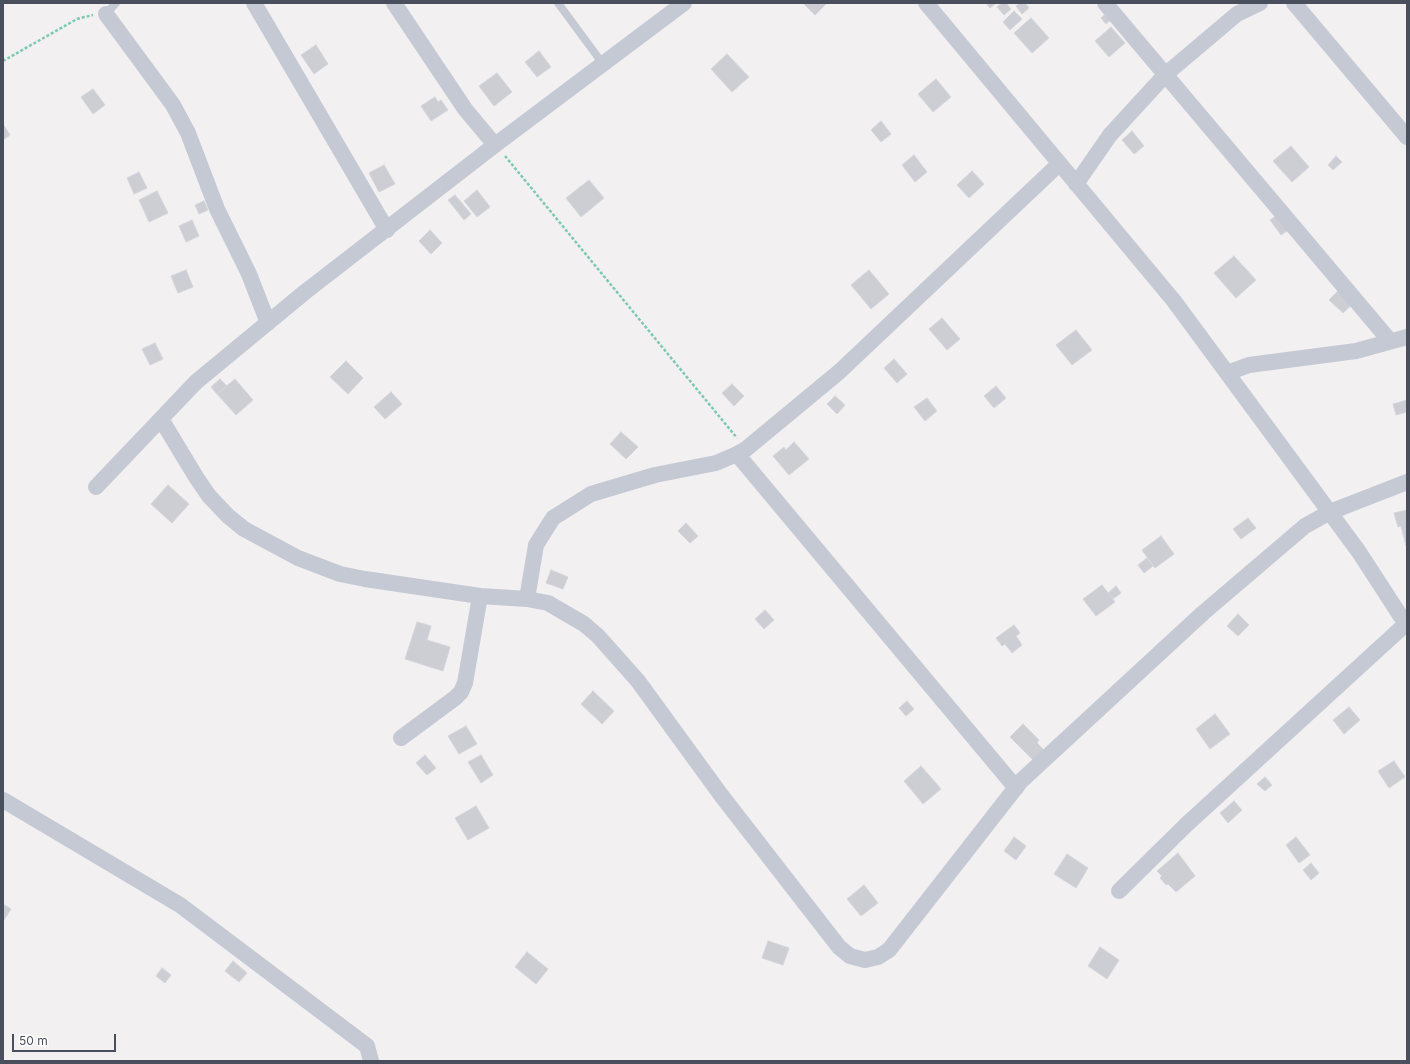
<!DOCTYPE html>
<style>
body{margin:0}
#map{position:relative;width:1410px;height:1064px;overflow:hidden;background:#f2f0f0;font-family:Inter,sans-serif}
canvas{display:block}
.frame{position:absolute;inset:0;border:4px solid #494f5c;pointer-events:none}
.scale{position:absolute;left:12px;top:1034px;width:104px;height:18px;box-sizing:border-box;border:2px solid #494f5c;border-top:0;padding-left:5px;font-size:12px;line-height:14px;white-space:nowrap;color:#494f5c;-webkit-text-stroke:3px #fff;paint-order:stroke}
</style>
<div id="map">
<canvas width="1410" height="1064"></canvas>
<div class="frame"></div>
<div class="scale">50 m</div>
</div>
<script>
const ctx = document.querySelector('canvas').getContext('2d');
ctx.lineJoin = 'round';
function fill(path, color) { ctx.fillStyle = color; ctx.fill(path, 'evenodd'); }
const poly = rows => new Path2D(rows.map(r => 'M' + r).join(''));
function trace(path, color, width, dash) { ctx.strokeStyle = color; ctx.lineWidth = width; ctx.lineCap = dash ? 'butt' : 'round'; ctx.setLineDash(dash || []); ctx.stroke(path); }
const building = poly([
 [803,3,827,3,815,15,803,3],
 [986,3,994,3,995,4,990,8,986,3],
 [1002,3,1006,3,1011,9,1004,15,997,7,1002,3],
 [1020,3,1025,3,1029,8,1022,14,1016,6,1020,3],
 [1014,11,1022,19,1010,30,1003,22,1014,11],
 [1108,12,1113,18,1106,24,1101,18,1108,12],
 [1031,18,1049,38,1032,53,1014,33,1031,18],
 [1111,27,1125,43,1109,57,1095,41,1111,27],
 [316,45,328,64,314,74,301,55,316,45],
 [539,51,551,67,537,77,525,62,539,51],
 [727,54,749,77,732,92,711,69,727,54],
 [497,73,512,92,494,106,479,86,497,73],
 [936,79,951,97,933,112,918,94,936,79],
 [93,89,105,105,93,114,81,97,93,89],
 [435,97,438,102,441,100,448,110,431,121,421,106,435,97],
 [881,121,891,134,881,142,871,130,881,121],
 [3,124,10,135,3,140,3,124],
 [1132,131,1144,146,1134,154,1122,140,1132,131],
 [1291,146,1309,167,1292,182,1273,161,1291,146],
 [914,155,927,172,915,182,902,165,914,155],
 [1336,156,1342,162,1333,170,1328,165,1336,156],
 [384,165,395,184,379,192,369,173,384,165],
 [972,171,984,184,969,198,957,185,972,171],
 [139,172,147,188,134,194,127,178,139,172],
 [589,180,604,198,581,217,566,198,589,180],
 [477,190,490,207,477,217,464,201,477,190],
 [157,191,168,213,149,222,139,200,157,191],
 [455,195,471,214,464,220,448,200,455,195],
 [204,201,208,210,199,214,195,205,204,201],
 [1279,214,1290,229,1281,235,1270,220,1279,214],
 [192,220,199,236,186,242,179,226,192,220],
 [430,230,442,243,431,254,419,241,430,230],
 [1234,256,1256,280,1236,298,1214,273,1234,256],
 [186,270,193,287,178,293,171,276,186,270],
 [869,270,889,294,871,309,851,285,869,270],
 [1341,288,1355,302,1343,313,1329,300,1341,288],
 [942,318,960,339,947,350,929,329,942,318],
 [1076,330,1092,350,1072,365,1056,345,1076,330],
 [155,343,163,359,150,365,142,349,155,343],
 [894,359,907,374,897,383,884,368,894,359],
 [346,361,363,378,348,394,330,377,346,361],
 [220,379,227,386,217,394,211,387,220,379],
 [235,379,253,400,236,415,217,394,235,379],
 [732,384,744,396,734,406,722,393,732,384],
 [996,386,1006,398,994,408,984,396,996,386],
 [391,392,402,404,385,419,374,407,391,392],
 [835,396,845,405,837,414,827,404,835,396],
 [927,398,937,411,925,421,914,407,927,398],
 [1407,400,1407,412,1396,415,1393,404,1407,400],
 [621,432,638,447,626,459,610,444,621,432],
 [794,442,809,459,789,475,773,456,784,447,786,450,794,442],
 [168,485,189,504,172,523,151,504,168,485],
 [1407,510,1407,546,1406,546,1401,526,1398,527,1394,513,1407,510],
 [1248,518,1256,528,1241,539,1233,529,1248,518],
 [686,523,698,536,690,543,678,531,686,523],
 [1161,536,1174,554,1155,568,1142,550,1161,536],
 [1147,558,1153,566,1144,573,1138,565,1147,558],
 [551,570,568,577,563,589,546,583,551,570],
 [1102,585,1115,602,1096,616,1083,599,1102,585],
 [1116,586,1121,593,1113,599,1108,593,1116,586],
 [765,610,774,620,764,629,755,619,765,610],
 [1238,614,1249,625,1238,636,1227,626,1238,614],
 [417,622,431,626,427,640,450,647,443,671,405,659,417,622],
 [1014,625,1020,633,1016,636,1022,645,1012,653,1005,644,1002,646,996,638,1014,625],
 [593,691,614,711,602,724,581,704,593,691],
 [907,701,914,709,906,716,899,708,907,701],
 [1349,707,1360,720,1344,734,1333,720,1349,707],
 [1215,714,1230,734,1210,749,1196,729,1215,714],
 [1023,724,1039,740,1037,743,1044,750,1034,761,1010,737,1023,724],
 [466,726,477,744,459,754,448,736,466,726],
 [425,755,436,768,427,775,416,763,425,755],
 [481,755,493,775,481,783,468,762,481,755],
 [1394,761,1405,777,1389,788,1378,771,1394,761],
 [921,766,941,789,923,804,904,781,921,766],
 [1265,777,1272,785,1265,791,1257,784,1265,777],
 [1234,801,1242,810,1228,823,1220,813,1234,801],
 [476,806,489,828,468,840,455,818,476,806],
 [1014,837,1026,846,1016,860,1004,851,1014,837],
 [1296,837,1310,855,1299,863,1286,845,1296,837],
 [1178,853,1195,876,1176,892,1168,884,1166,885,1160,878,1162,876,1157,871,1178,853],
 [1067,854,1088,868,1076,888,1054,874,1067,854],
 [1311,863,1319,873,1311,880,1303,870,1311,863],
 [864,885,878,903,861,916,847,899,864,885],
 [3,904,11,909,4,920,3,919,3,904],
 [768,941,789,948,783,965,762,958,768,941],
 [1100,947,1119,960,1107,979,1088,966,1100,947],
 [527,952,548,969,536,984,515,967,527,952],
 [233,961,247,973,239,982,225,971,233,961],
 [162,968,171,975,165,983,156,976,162,968]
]);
fill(building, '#cdced4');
trace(building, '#d4d5db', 1);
trace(poly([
 [3,61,77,19,93,15],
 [505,156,737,438]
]), '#7cc9b3', 2.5, [3, 2]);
trace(poly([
 [558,3,603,64],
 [106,14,116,3]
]), '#c4c9d4', 8);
trace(poly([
 [254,3,387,230],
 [394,3,465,109,495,145],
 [926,3,1174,301,1359,552,1407,626],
 [1105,3,1390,341],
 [1294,3,1407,137],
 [106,14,173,105,188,133,217,209,249,274,268,323],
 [1076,184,1110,135,1166,74,1237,14,1260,3],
 [1227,373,1249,365,1356,351,1407,337],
 [161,419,196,477,209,496,228,516,244,529,298,558,340,574,365,579,480,596,527,599,548,603,584,624,598,636,638,681,721,795,839,947,850,956,865,960,878,957,889,950,1021,781,1203,613,1305,526,1330,512,1407,482],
 [737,454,1016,788],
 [96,487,196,382,305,292,495,145,684,3],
 [527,599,536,545,553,518,591,494,655,475,716,463,737,454,746,449,839,372,1059,164],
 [401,738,455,698,461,692,465,683,480,596],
 [3,800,180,905,367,1046,371,1061],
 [1119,891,1186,825,1407,623]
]), '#c4c9d4', 16);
</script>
